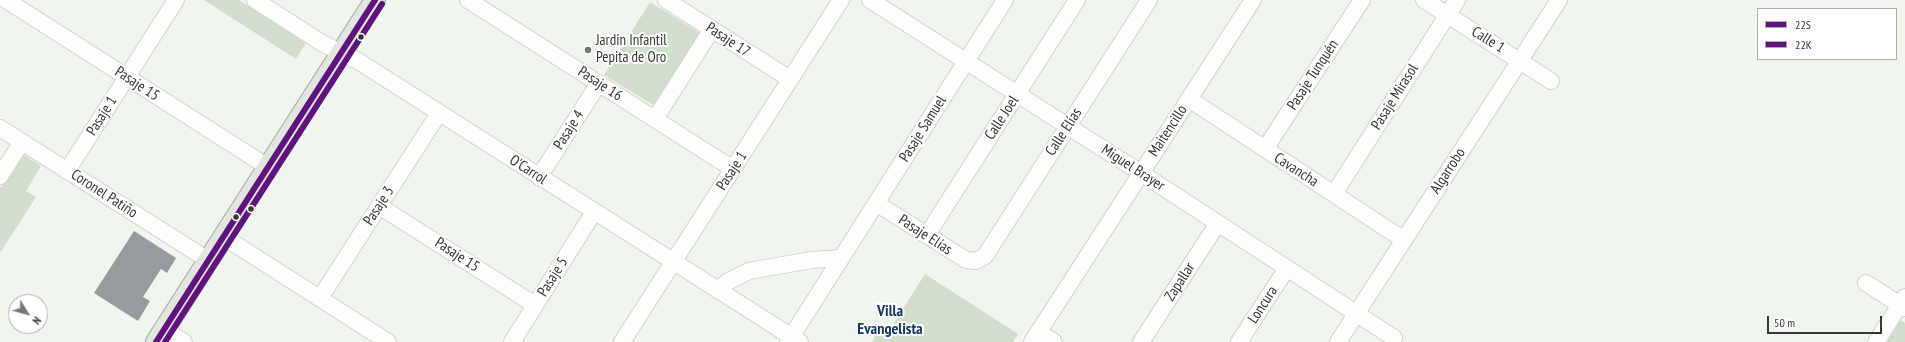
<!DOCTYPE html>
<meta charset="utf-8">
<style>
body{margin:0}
#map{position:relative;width:1905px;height:342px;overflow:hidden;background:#f0f6ee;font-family:"PT Sans Narrow",sans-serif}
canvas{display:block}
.legend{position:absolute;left:1757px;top:8px;width:140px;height:52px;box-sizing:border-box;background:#fff;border:1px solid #adafad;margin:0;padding:5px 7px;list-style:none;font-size:12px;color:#333832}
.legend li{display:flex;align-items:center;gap:8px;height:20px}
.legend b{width:20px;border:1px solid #adafad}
.north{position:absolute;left:8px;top:294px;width:40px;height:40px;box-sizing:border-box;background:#fff;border:1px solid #adafad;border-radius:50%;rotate:127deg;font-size:11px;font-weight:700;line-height:16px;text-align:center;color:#333832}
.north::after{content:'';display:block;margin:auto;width:14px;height:18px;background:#757a74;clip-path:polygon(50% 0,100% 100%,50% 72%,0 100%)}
.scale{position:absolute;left:1767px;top:316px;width:115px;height:18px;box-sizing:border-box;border:2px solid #333832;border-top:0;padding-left:5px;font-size:12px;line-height:14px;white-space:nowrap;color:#333832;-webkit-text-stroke:3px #fff;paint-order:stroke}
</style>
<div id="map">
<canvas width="1905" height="342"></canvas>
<ul class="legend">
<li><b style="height:5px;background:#5f1280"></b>22S</li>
<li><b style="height:5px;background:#5f1280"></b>22K</li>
</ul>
<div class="north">N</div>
<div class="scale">50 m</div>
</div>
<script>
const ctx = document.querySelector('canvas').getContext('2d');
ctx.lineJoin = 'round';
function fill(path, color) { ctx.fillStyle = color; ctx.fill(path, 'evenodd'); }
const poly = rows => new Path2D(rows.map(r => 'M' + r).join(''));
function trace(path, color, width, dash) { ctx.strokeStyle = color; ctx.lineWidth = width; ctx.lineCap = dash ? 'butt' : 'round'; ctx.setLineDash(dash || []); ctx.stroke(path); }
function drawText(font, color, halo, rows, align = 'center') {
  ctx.font = font + ' "PT Sans Narrow",sans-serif'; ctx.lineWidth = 4; ctx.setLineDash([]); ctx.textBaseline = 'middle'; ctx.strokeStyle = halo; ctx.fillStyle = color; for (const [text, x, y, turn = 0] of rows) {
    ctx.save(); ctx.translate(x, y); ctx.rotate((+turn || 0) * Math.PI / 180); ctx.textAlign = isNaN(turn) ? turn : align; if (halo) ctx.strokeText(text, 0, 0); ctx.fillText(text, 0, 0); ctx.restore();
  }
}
fill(poly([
 [204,0,239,0,306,43,296,59],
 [650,2,700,33,655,106,604,75],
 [22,154,41,166,26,191,36,197,0,253,0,188],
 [925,274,1018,334,1013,342,872,342,880,329,887,334],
 [1900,320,1905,323,1905,342,1885,342]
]), '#d1decc');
fill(poly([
 [134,231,176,258,167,273,161,269,143,297,150,301,138,321,94,293]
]), '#969c9e');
const minor = poly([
 [6,0,268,167],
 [255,0,322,43,358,61,800,342],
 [468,0,733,169],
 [666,0,790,79],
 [870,0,1141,173,1394,338],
 [1424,0,1551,81],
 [1189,99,1404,240],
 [655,119,712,29],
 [0,128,208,260],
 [1265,149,1362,0],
 [67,171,176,0],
 [0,176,22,142],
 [539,177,599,83],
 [1334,194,1457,0],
 [876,203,966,260,976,261,985,256,1149,0],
 [379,206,535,305],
 [927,235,1077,0],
 [224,237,388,342],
 [1866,283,1905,308],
 [717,290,727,282,749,271,811,260,841,258],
 [320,298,439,113],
 [164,329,184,342],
 [1038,332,1054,342],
 [512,342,594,212],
 [622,342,841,0],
 [788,342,1005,0],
 [1032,342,1253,0],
 [1141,342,1218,223],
 [1239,342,1287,268],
 [1338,342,1559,0],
 [1876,342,1905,297]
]);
const major = poly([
 [156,342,375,0]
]);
trace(minor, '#ced2cc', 18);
trace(major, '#a1aa9e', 22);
trace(minor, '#fdfefc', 16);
trace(major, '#e2e5e0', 20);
trace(poly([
 [156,342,375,0]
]), '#5f1280', 6);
trace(poly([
 [165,342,382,4]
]), '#5f1280', 6);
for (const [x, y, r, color] of [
 [361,37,3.5,"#333832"],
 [588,50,4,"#757a74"],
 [251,209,3.5,"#333832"],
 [236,217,3.5,"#333832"]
]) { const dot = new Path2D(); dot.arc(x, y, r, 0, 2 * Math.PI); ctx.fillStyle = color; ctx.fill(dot); trace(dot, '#fff', 1.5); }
drawText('15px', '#333832', '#fff', [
 ["Pasaje 17",728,40,33],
 ["Calle 1",1488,40,32],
 ["Pasaje Tunquén",1313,75,-57],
 ["Pasaje 15",137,84,33],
 ["Pasaje 16",600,84,33],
 ["Pasaje Mirasol",1395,97,-58],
 ["Pasaje 1",102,116,-58],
 ["Calle Joel",1002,118,-57],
 ["Pasaje Samuel",923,129,-58],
 ["Pasaje 4",569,130,-58],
 ["Maitencillo",1168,131,-57],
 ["Calle Elías",1064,132,-57],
 ["Miguel Brayer",1133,168,33],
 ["O'Carrol",528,170,33],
 ["Cavancha",1296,170,33],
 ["Pasaje 1",732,171,-57],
 ["Algarrobo",1448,171,-57],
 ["Coronel Patiño",104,194,33],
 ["Pasaje 3",379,206,-57],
 ["Pasaje Elías",925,235,33],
 ["Pasaje 15",457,255,33],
 ["Pasaje 5",553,277,-58],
 ["Zapallar",1180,282,-57],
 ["Loncura",1263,305,-57]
]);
drawText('15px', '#333832', '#fff', [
 ["Jardin Infantil",596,41],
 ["Pepita de Oro",596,58]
], 'left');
drawText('bold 16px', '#12366a', '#fff', [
 ["Villa",890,311],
 ["Evangelista",890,329]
]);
</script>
